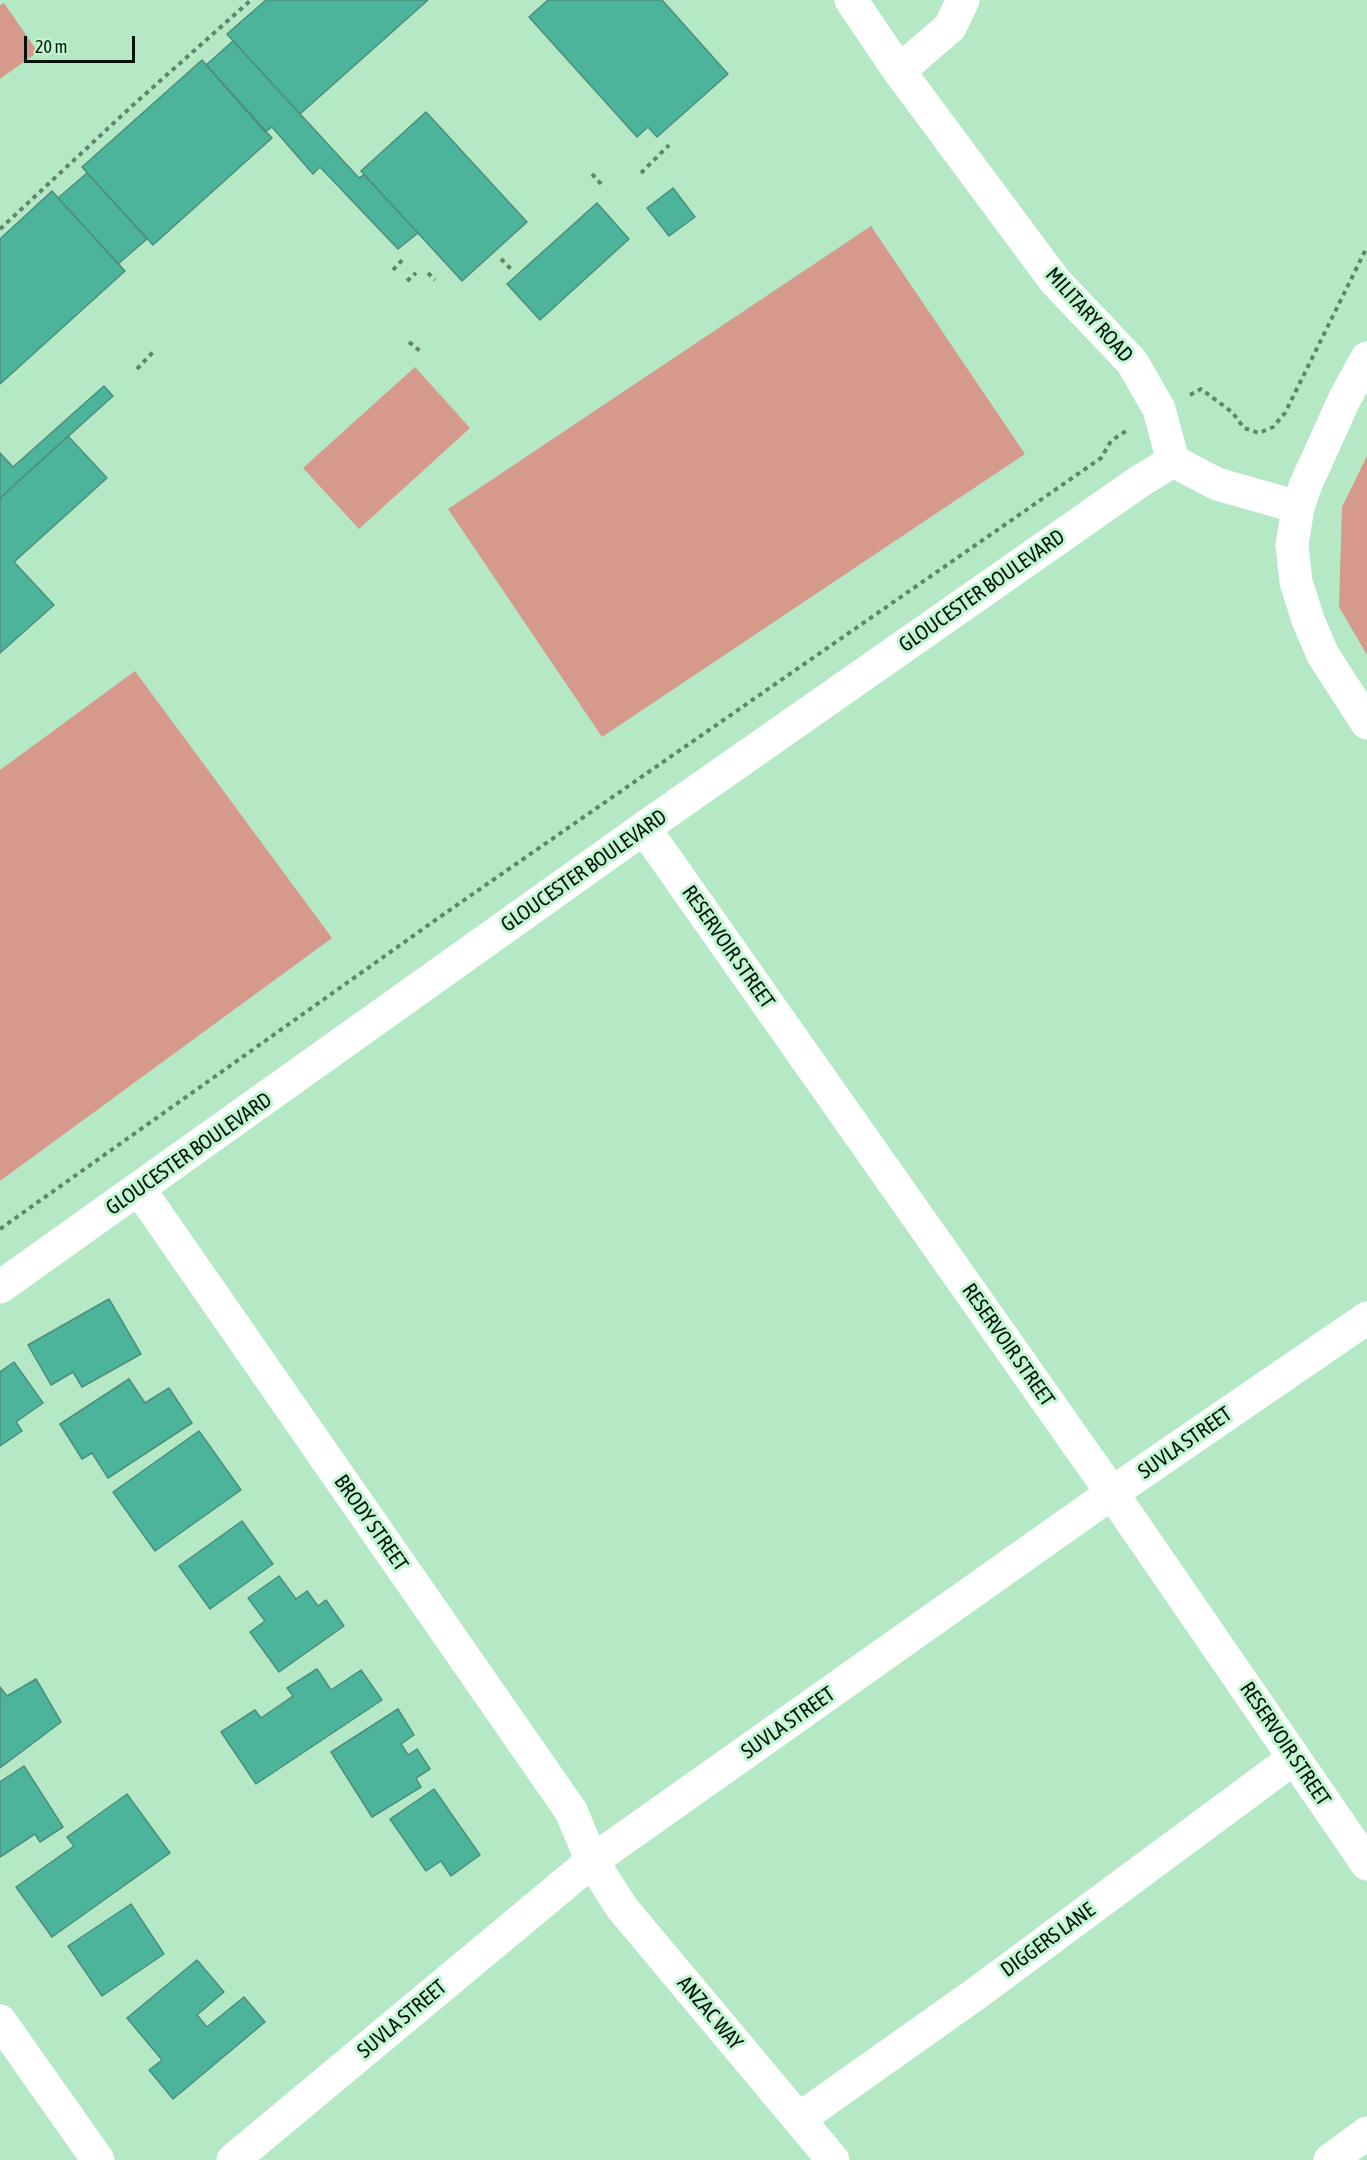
<!DOCTYPE html>
<style>
body{margin:0}
#map{position:relative;width:1367px;height:2160px;overflow:hidden;background:#b5e9c5;font-family:"Asap Condensed",sans-serif}
canvas{display:block}
.scale{position:absolute;left:24px;top:36px;width:111px;height:27px;box-sizing:border-box;border:3px solid #021408;border-top:0;padding-left:8px;font-size:18px;line-height:21px;white-space:nowrap;color:#021408;-webkit-text-stroke:4px #c2f6d2;paint-order:stroke}
</style>
<div id="map">
<canvas width="1367" height="2160"></canvas>
<div class="scale">20 m</div>
</div>
<script>
const ctx = document.querySelector('canvas').getContext('2d');
ctx.lineJoin = 'round';
function fill(path, color) { ctx.fillStyle = color; ctx.fill(path, 'evenodd'); }
const poly = rows => new Path2D(rows.map(r => 'M' + r).join(''));
function trace(path, color, width, dash) { ctx.strokeStyle = color; ctx.lineWidth = width; ctx.lineCap = dash ? 'butt' : 'round'; ctx.setLineDash(dash || []); ctx.stroke(path); }
function drawText(font, color, halo, rows, align = 'center') {
  ctx.font = font + ' "Asap Condensed",sans-serif'; ctx.lineWidth = 6; ctx.setLineDash([]); ctx.textBaseline = 'middle'; ctx.strokeStyle = halo; ctx.fillStyle = color; for (const [text, x, y, turn = 0] of rows) {
    ctx.save(); ctx.translate(x, y); ctx.rotate((+turn || 0) * Math.PI / 180); ctx.textAlign = isNaN(turn) ? turn : align; if (halo) ctx.strokeText(text, 0, 0); ctx.fillText(text, 0, 0); ctx.restore();
  }
}
fill(poly([
 [4,3,38,52,0,79,0,5],
 [871,226,1025,454,602,737,448,509],
 [415,367,470,428,359,529,303,468],
 [1367,456,1367,655,1339,607,1342,507],
 [135,671,332,938,0,1181,0,770]
]), '#d59a8b');
const building = poly([
 [266,0,428,0,300,114,227,34,266,0],
 [548,0,662,0,728,74,657,137,648,127,637,137,529,17,548,0],
 [233,41,359,178,364,175,418,233,398,249,320,167,313,174,272,127,265,132,206,65,233,41],
 [202,60,272,138,153,245,82,167,202,60],
 [426,112,527,222,462,281,361,171,426,112],
 [87,173,147,239,118,264,58,198,87,173],
 [673,188,695,217,669,236,647,208,673,188],
 [52,191,125,271,0,384,0,239,52,191],
 [597,203,629,239,540,320,507,284,597,203],
 [104,386,113,396,0,498,0,453,13,467,104,386],
 [68,436,107,478,14,562,54,605,0,653,0,498,68,436],
 [109,1299,141,1354,82,1387,73,1372,51,1385,28,1345,109,1299],
 [14,1362,43,1403,16,1422,22,1431,0,1446,0,1372,14,1362],
 [129,1379,145,1403,169,1388,192,1423,108,1478,92,1453,82,1459,60,1424,129,1379],
 [199,1431,241,1490,155,1551,113,1492,199,1431],
 [242,1521,273,1564,210,1609,179,1566,242,1521],
 [279,1576,296,1599,307,1591,318,1606,326,1600,344,1626,279,1672,250,1632,265,1621,248,1598,279,1576],
 [317,1669,331,1690,361,1670,382,1700,256,1784,221,1732,255,1710,261,1718,293,1696,287,1688,317,1669],
 [36,1679,61,1722,0,1768,0,1687,7,1696,36,1679],
 [398,1709,414,1735,401,1744,408,1755,417,1749,430,1769,416,1778,421,1787,372,1817,331,1752,398,1709],
 [24,1766,63,1827,40,1842,35,1834,0,1857,0,1782,24,1766],
 [434,1789,480,1855,451,1876,441,1861,426,1871,390,1819,434,1789],
 [127,1794,170,1853,52,1937,16,1887,74,1846,67,1837,127,1794],
 [131,1904,164,1954,102,1996,68,1946,131,1904],
 [197,1960,224,1992,197,2015,207,2027,244,1997,265,2022,173,2099,149,2070,162,2060,127,2018,197,1960]
]);
fill(building, '#4bb49b');
trace(building, '#4d8e7d', 1.5);
trace(poly([
 [641,173,669,145],
 [592,174,602,185],
 [0,229,132,106,251,0],
 [501,259,511,269],
 [393,270,404,258],
 [428,273,435,280],
 [407,281,416,273],
 [409,342,420,351],
 [137,369,154,351],
 [1190,395,1201,389,1232,412,1244,428,1259,433,1273,427,1285,413,1367,247],
 [0,1229,444,914,1101,458,1111,441,1129,429]
]), '#61856c', 4, [4.5, 4.5]);
trace(poly([
 [851,0,899,71,1055,281,1132,362,1159,409,1173,461,1217,484,1298,507],
 [899,71,950,27,963,0],
 [644,828,1112,1493,1367,1864],
 [139,1189,571,1811,592,1861,622,1908,833,2160],
 [0,1287,644,828,1140,481,1173,461],
 [0,2021,98,2160],
 [799,2119,977,1993,1294,1758],
 [233,2160,592,1861,1112,1493,1367,1318],
 [1330,2160,1367,2133]
]), '#fff', 33);
trace(poly([
 [1367,358,1345,398,1306,484,1298,507,1292,545,1296,582,1308,620,1323,655,1367,723]
]), '#fff', 33);
drawText('21px', '#021408', '#c2f6d2', [
 ["MILITARY ROAD",1089,315,48],
 ["GLOUCESTER BOULEVARD",982,591,-35],
 ["GLOUCESTER BOULEVARD",584,871,-35],
 ["RESERVOIR STREET",728,947,55],
 ["GLOUCESTER BOULEVARD",189,1154,-35],
 ["RESERVOIR STREET",1008,1345,55],
 ["SUVLA STREET",1185,1443,-35],
 ["BRODY STREET",371,1523,55],
 ["SUVLA STREET",788,1723,-35],
 ["RESERVOIR STREET",1285,1744,56],
 ["DIGGERS LANE",1048,1940,-36],
 ["ANZAC WAY",710,2013,50],
 ["SUVLA STREET",402,2019,-40]
]);
</script>
